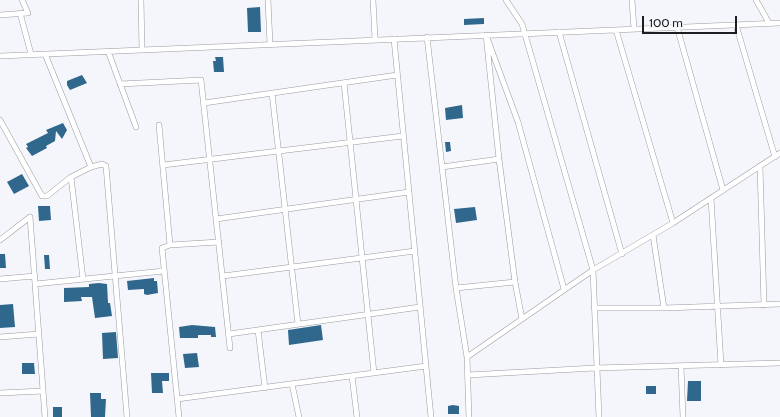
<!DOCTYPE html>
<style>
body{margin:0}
#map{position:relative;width:780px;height:417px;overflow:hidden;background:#f5f6fb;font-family:Cabin,sans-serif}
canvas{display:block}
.scale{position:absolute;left:642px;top:16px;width:95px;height:18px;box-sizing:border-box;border:2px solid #1e1e20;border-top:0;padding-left:5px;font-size:12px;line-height:14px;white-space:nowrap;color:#1e1e20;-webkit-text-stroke:3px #f5f6fb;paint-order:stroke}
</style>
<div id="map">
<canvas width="780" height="417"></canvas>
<div class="scale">100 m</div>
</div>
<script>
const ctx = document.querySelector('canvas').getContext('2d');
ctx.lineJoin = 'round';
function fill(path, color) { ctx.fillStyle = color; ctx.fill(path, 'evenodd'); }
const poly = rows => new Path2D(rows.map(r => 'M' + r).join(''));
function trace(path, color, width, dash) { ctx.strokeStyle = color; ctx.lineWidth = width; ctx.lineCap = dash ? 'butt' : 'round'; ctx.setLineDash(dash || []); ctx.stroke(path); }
fill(poly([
 [260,7,261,32,248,32,247,8],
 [484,18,484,24,464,25,464,19],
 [215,57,223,57,224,72,214,72,213,61,216,61],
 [82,75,87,83,70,90,67,85,67,81],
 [462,105,463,118,446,120,445,108],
 [63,123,67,130,62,139,56,131,55,141,46,146,47,148,32,156,26,148,28,147,26,144,48,133,46,130],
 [445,142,450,142,451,151,446,152],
 [22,174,29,186,14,194,7,182],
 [38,206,50,206,51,220,39,221],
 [475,207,477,220,456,223,454,209],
 [0,254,5,254,6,268,0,268],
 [44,255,49,255,50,269,45,269],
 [154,278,154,281,157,281,158,293,147,295,144,294,144,289,128,290,127,281],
 [99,283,107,284,108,303,110,303,112,316,95,318,92,297,81,297,82,301,64,302,64,288,89,287,89,284],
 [13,304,15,327,0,328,0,305],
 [192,325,215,327,216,337,211,337,211,335,198,335,198,338,180,338,179,327],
 [321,325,323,340,289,345,288,330],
 [116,332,118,358,103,359,102,333],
 [197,353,199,367,185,368,183,354],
 [22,363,34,363,35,374,22,374],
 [151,373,169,373,169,381,162,381,163,393,152,393],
 [688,381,701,381,701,401,687,401],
 [646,386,656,386,656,394,646,394],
 [90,393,101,393,101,399,106,399,105,417,91,417],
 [453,405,459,406,459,414,448,414,448,406],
 [53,407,62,407,62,417,53,417]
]), '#2f678d');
const street = poly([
 [141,0,142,50],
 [268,0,270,44],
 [373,0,375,39],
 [506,0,522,24,593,270,599,417],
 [632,0,634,29],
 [756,0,769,23],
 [20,13,31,54],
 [0,15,28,13,22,0],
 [736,25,775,157],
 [677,27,723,190],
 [616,30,673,223],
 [559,32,622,254],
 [427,37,456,288,467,357,469,417],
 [394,39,431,417],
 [108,51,136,127],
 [45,54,91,167],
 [0,56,780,23],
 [344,83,374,373],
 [120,84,201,80,230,348],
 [272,93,298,324],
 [204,103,397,75],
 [0,120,42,196,47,196,71,177,91,167,102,164,106,166,127,417],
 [159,125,170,245,219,242],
 [163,165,403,136],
 [760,166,764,305],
 [442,167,499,159],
 [71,177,83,279],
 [711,198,721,365],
 [30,217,45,417],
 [216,219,409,192],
 [653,235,664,308,780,304],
 [0,240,30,217],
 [170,245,162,248,179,417],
 [223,276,415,251],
 [0,279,35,276],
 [35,284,164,271],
 [456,288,515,282],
 [594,308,664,308],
 [522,319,515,282,499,159,486,35,518,122,564,289],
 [258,330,265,388],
 [229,334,420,307],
 [0,337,39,334],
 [467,357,593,270,673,223,780,153],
 [681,366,683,417],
 [468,375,595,368,780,363],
 [352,376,357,417],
 [292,384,299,417],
 [0,393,43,391],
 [177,399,426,366]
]);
trace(street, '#999a9e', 6);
trace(street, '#fff', 5);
</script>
